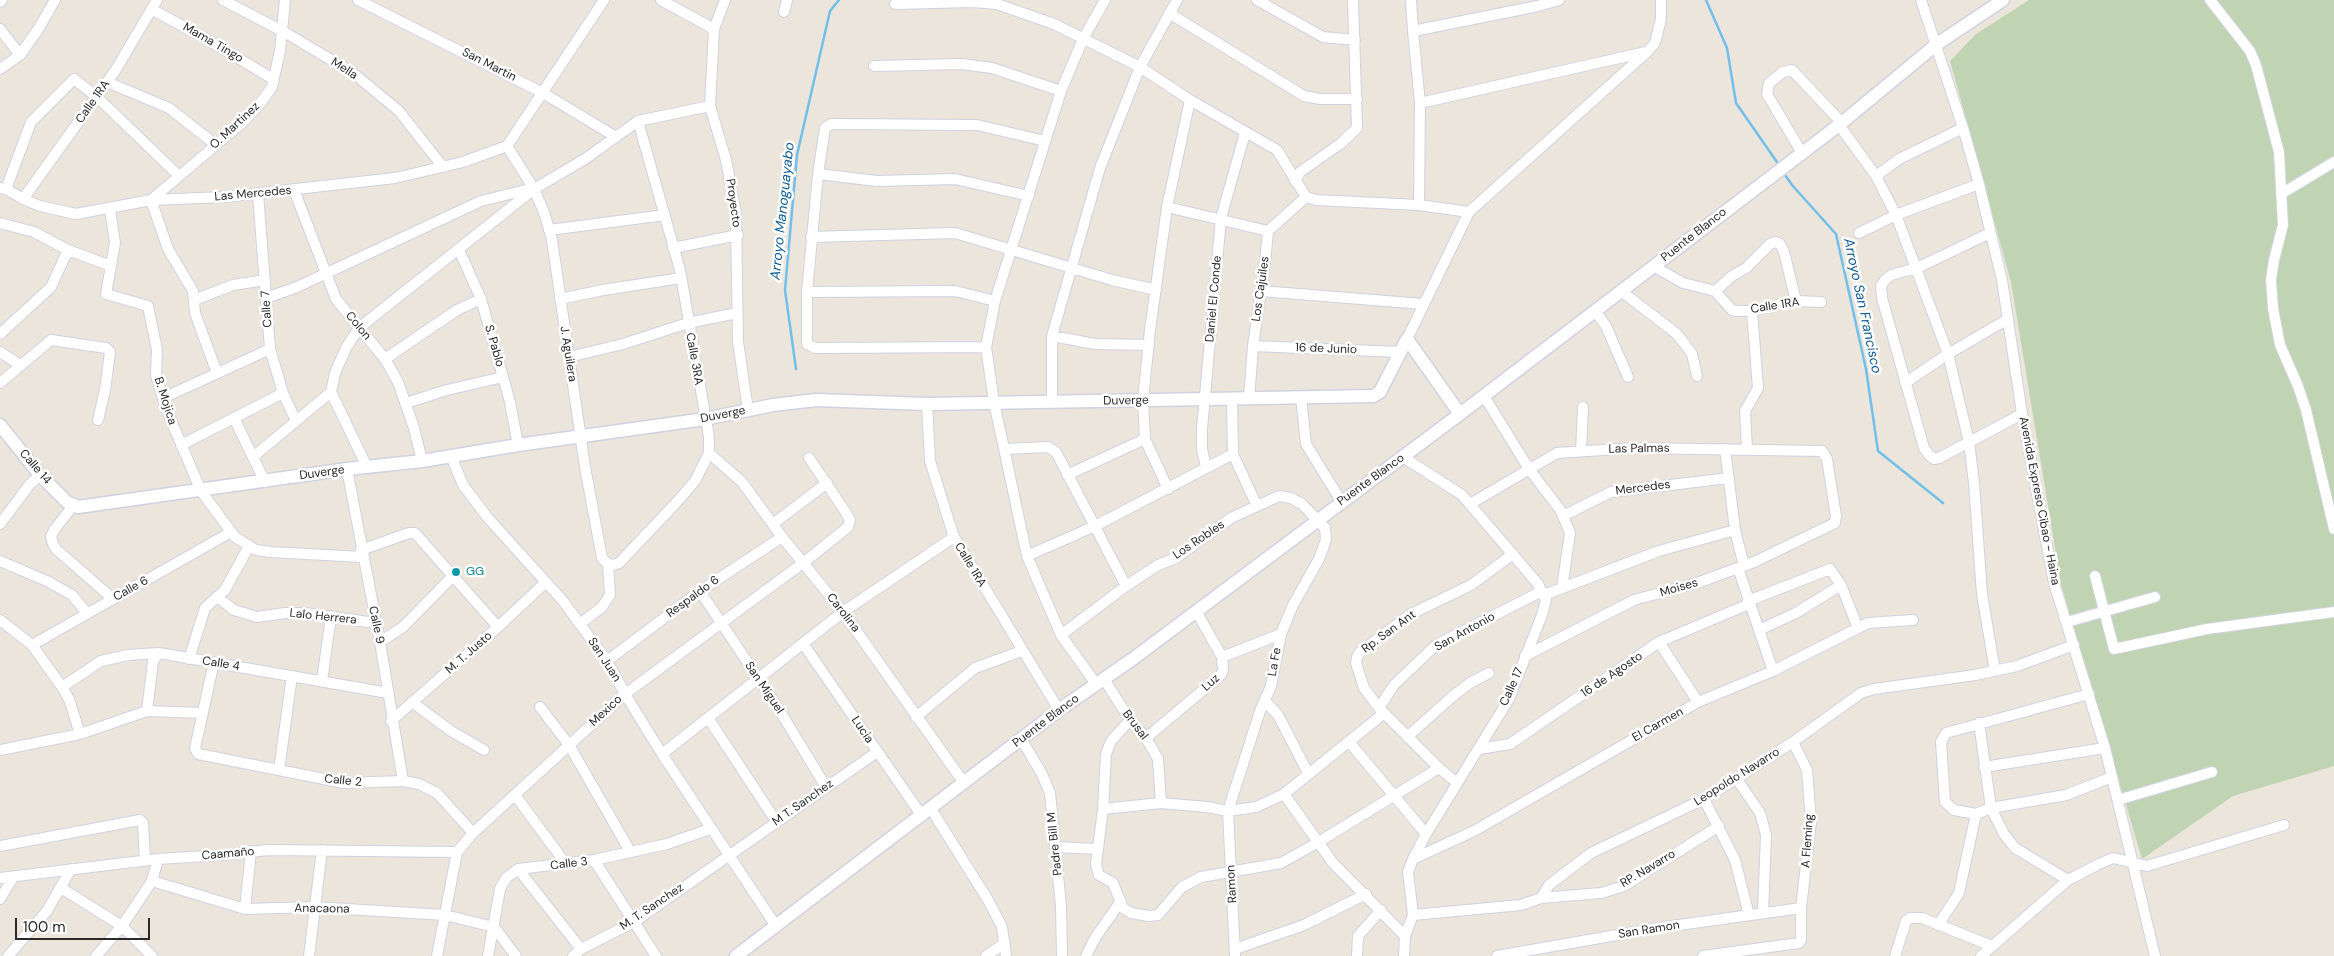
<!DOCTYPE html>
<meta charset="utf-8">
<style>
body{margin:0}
#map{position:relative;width:2334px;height:956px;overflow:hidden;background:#ebe5db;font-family:"DM Sans",sans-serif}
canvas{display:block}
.scale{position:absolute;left:15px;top:918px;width:135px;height:22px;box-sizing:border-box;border:2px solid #292929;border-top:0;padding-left:6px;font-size:15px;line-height:18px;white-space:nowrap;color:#292929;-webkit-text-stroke:4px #fff;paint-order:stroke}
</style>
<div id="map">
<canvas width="2334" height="956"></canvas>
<div class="scale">100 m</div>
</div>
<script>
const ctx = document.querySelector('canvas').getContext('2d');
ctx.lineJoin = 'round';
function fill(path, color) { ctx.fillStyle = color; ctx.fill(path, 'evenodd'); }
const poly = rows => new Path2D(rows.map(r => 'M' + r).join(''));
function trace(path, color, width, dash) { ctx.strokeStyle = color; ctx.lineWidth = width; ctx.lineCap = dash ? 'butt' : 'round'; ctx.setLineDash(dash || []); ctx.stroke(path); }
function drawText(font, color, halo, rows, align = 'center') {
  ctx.font = font + ' "DM Sans",sans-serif'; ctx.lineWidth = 5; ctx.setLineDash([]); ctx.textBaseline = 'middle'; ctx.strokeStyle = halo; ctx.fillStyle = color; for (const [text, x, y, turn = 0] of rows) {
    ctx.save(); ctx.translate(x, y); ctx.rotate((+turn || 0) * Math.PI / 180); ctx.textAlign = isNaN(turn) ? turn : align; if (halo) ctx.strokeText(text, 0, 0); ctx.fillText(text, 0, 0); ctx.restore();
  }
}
fill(poly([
 [2029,0,2334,0,2334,766,2233,796,2142,859,2061,584,2011,282,1950,61,1976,34]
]), '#c0d4b3');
trace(poly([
 [1706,0,1727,48,1736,103,1779,165],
 [1783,172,1792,185,1836,234,1866,369,1878,451,1943,503],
 [796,369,785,290,797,155,830,11,839,0]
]), '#71bfea', 2.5);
const minor = poly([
 [223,0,286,33,353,73,399,111,443,167],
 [358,0,543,93,616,137],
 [661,0,714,29],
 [725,0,714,29,710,106,726,160,736,214,738,342,748,410],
 [1257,0,1323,37,1355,40],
 [1411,0,1413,31],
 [1921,0,1963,128,1979,184,2002,280,2022,414,2054,583,2105,748,2155,956],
 [2210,0,2250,51,2256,65,2279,152,2283,225,2274,260,2271,280,2273,308,2280,345,2298,386,2306,410,2334,529],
 [0,2,2,0],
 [895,4,973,2,997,4,1054,24,1140,67,1190,100,1277,150,1306,197,1316,200,1419,205,1469,212],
 [151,9,203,37,273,79],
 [784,12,787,0],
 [1169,13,1304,96,1320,99,1357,99],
 [0,29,20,55],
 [874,66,962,64,992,68,1061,91],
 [0,69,20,55,39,28,55,0],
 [107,82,169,108,216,145],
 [1420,103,1646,52],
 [1839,125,1876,176,1896,215,1948,354,1969,442,1974,483,1982,594,1995,671],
 [507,146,534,189,545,215,552,240,585,467,602,558,608,564,613,565,619,563,675,504,695,481,709,453,709,437,680,270,638,121],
 [507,146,604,0],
 [1802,153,1767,94,1769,83,1783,72,1792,70,1842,123],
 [818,174,807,292,807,344,815,348,986,347],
 [1876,176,1899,159,1963,128],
 [1295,181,1300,172,1340,144,1357,128,1353,0],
 [0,188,6,189,23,199,40,206,76,214,151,200,224,197,395,178,463,162,507,146],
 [6,189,31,122,74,79,97,97,179,176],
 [294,190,336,299,385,359,398,382,414,428,422,461],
 [258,194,270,349,283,393,296,421],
 [2281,194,2334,162],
 [1029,196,955,179,877,181,818,174,825,128,831,124,977,125,1045,141],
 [23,199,115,71,157,0],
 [1419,205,1420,103,1413,31,1538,6,1559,0],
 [1167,207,1268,231],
 [110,209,115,243,106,294,148,306,157,350,156,375,165,406,201,491,235,537,256,550,270,552,362,557],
 [0,223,34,232,68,250,111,266],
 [549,230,665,215],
 [1859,233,1896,215,1979,184],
 [1990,233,1917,268,1891,275,1885,280,1881,286,1882,298,1924,448,1929,455,1934,459,1939,458,2022,414],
 [811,237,955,233,1112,280,1156,290],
 [673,248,738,235],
 [459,250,481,299,510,402,518,445],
 [1653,266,1683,283,1715,291,1732,310,1737,311,1752,311,1796,301,1821,302],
 [1261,291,1423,304],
 [1621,291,1677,334,1692,354,1697,376],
 [1715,291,1732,276,1746,268,1770,244,1775,242,1780,244,1784,252,1796,301],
 [807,292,955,291,995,301],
 [266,298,297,287,481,201,530,189],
 [560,299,603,290,681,278],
 [194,300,233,285,265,280],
 [1595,311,1606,326,1628,377],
 [0,334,51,287,68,250],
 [1052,336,1095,344,1149,345],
 [1407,339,1469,212,1647,52,1655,43,1661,19,1661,0],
 [1253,346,1400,352],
 [0,352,20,365],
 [569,357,623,344,688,323,737,313],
 [385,359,457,310,481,299],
 [217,373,195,313,193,291,168,249,151,200,242,123,259,105,272,87,280,51,285,0],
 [0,383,51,340,106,348,110,352,105,390,98,420],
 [1905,383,1948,354,2008,319],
 [1484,396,1529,469,1561,511,1570,533,1562,588],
 [1301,397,1306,444,1341,501],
 [163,398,270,349],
 [1232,399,1233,454,1257,506],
 [1249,399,1253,346,1265,263,1268,231,1306,197],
 [1052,402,1052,336,1100,168,1140,67,1177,0],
 [406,403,447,390,503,377],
 [927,404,930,461,954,537,1059,710],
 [234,418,265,482],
 [181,445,283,393],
 [1005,449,1048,447,1056,452,1126,586],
 [1725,449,1735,530,1744,566],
 [1747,450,1745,411,1758,388,1752,311],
 [1581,451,1583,407],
 [709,453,742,482,782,537,843,612,964,783],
 [451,456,463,485,488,518,563,601,607,661,625,694,662,754,776,926],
 [253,457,331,392],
 [1403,457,1462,495,1538,584,1546,600,1542,615,1509,699,1426,834,1413,859,1408,872,1413,915,1405,936,1404,956],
 [367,467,331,392,335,373,346,348,359,328,534,189,585,159,638,121,710,106],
 [1206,467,1202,449,1202,429,1221,218,1245,133],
 [347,469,380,642,403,781],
 [1067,475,1145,439],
 [1168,489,1145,439,1143,400,1150,330,1167,207,1190,100],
 [1470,504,1557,453,1634,448,1822,451,1827,459,1836,516,1835,523,1754,562,1697,583,1634,600,1525,656],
 [73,506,54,530,51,537,53,544,56,549,113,599],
 [1563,516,1611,492,1729,478],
 [0,524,30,484,40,475],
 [773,524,827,483],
 [361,550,409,533,415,533,498,627],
 [1027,556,1095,526,1233,454],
 [0,561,47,581,72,595,87,613],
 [1738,568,1773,671],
 [2095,576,2114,649,2207,629,2334,612],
 [700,591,778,708,826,787],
 [1544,595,1659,551,1735,530],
 [217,597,234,610,257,617,285,613,305,613,375,623],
 [1748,601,1830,569,1841,585,1858,628],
 [0,620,32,645,62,687,69,699,80,734],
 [2067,622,2155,597],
 [580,624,602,607,610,595,608,564],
 [1759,630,1796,613,1841,585],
 [1061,635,1126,586,1158,565,1176,558,1231,518,1279,496,1291,498,1302,504,1325,528,1326,540,1319,559,1293,605,1281,634,1271,686,1260,711,1228,811,1235,956],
 [380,642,403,627,453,576],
 [1659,642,1698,702],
 [32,645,231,532],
 [804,645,922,816],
 [1222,657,1281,634],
 [189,659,205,608,225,590,249,546],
 [607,661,700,591,782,537],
 [214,662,195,748,198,754,344,783,403,781,419,784,437,793,473,833],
 [1104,679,1130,720,1146,738,1158,759,1161,803],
 [322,681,331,616],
 [1096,684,1061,635,1027,556,994,402,986,347,995,301,1061,91,1083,39,1105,0],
 [62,687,101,661,128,655,159,653,388,693],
 [2089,694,1946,733,1941,742,1945,802,1954,810,1976,814,1991,808,2066,795,2112,777],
 [1265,701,1278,715,1308,773],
 [412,702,451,731,484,750],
 [540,707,569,745,630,851],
 [1379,708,1394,685,1436,645,1542,591],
 [147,711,153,661,159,653],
 [916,717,975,668,1022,651],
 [708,718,776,821],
 [1130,720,1111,741,1106,754,1103,809,1096,865,1099,875,1113,883,1123,908,1131,913,1149,916,1158,915,1182,887,1201,877,1281,863,1317,843,1439,768],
 [391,721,498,627,546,582],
 [1979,723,1991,808,2004,834,2015,848,2068,880],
 [1407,737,1453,696,1470,683,1489,673],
 [1146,738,1221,675,1223,670,1222,657,1196,611],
 [1021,739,1042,774,1050,793,1061,906,1062,956],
 [1350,743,1426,834],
 [1479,749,1510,744,1659,642,1749,604],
 [0,750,80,734,147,711,203,713],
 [662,754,843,612,954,537],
 [1984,767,2105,748],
 [279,770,292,676],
 [1736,778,1760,813,1766,835,1763,913],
 [1457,783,1439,768,1379,708,1364,688,1356,663,1357,657,1360,652,1411,614,1471,585,1513,554],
 [1284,794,1333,863,1405,936],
 [515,795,566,864],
 [1704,799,1735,860,1749,915],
 [2118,800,2212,772],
 [931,809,988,900,1002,927,1006,956],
 [1103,809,1161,803,1207,807,1228,811,1256,807,1284,794,1383,714],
 [0,846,140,820,143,823,145,861],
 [1056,847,1098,849],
 [1413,859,1474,831,1698,702,1773,671,1868,623,1913,620],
 [594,860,656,956],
 [518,869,581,949],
 [0,878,158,859,223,855,268,850,457,852],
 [152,881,245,909,314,907,445,915,494,927,516,956],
 [61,888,122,926,152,956],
 [1541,898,1549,885,1591,853,1704,799,1793,742,1861,693,1874,689,1975,675,2017,666,2074,645],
 [0,899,14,876],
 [245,909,251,851],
 [1413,915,1521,905,1541,898,1601,893,1624,886,1719,826],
 [1938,925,1959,893,1976,814],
 [1235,949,1304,925,1366,894],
 [8,956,47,911,71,869],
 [96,956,122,926,152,881,158,859],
 [309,956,322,850],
 [437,956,457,852,473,833,625,694,803,563,848,527,850,520,845,511,809,458],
 [488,956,500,889,506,878,518,869,594,860,667,844,710,829],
 [573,956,581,949,634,922,877,752],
 [986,956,1005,943],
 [1086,956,1095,938,1121,901],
 [1357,956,1358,936,1381,910],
 [1497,956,1657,928,1801,908],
 [1703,956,1799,943,1801,940,1801,908,1811,822,1807,770,1793,742],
 [1895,956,1906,921,1910,918,1922,918,1992,946],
 [1981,956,2068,880,2099,864,2113,858,2147,866,2284,825]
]);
const tertiary = poly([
 [0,425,40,475,67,502,78,507,347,469,422,461,518,445,705,419,773,405,816,400,927,404,1373,396,1380,392,1407,339,1460,414],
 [736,956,1059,710,1134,658,1460,414,1839,125,1937,44,2003,0]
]);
trace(minor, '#d0d2e1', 12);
trace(tertiary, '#d0d2e1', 15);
trace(minor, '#fff', 10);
trace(tertiary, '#fff', 12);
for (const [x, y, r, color] of [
 [456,572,5,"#0f9aa8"]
]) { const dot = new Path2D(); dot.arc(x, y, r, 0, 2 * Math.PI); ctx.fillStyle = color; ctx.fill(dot); trace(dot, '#fff', 2); }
drawText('12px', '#292929', '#fff', [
 ["Mama Tingo",213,43,30],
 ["San Martin",489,65,27],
 ["Mella",344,69,33],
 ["Calle 1RA",93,102,-55],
 ["O. Martinez",235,126,-43],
 ["Las Mercedes",253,194,-5],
 ["Proyecto",733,203,82],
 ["Puente Blanco",1694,235,-38],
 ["Los Cajuiles",1261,289,-82],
 ["Daniel El Conde",1214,299,-85],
 ["Calle 1RA",1775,306,-9],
 ["Calle 7",267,309,-94],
 ["Colon",358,326,51],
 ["S. Pablo",494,346,74],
 ["16 de Junio",1326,349,2],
 ["J. Aguilera",568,354,81],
 ["Calle 3RA",694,359,80],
 ["B. Mojica",165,401,72],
 ["Duverge",1126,401,-1],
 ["Duverge",723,415,-11],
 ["Las Palmas",1639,449,-1],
 ["Calle 14",35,467,49],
 ["Duverge",322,473,-8],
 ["Puente Blanco",1371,480,-36],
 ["Mercedes",1643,488,-7],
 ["Avenida Expreso Cibao - Haina",2039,501,79],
 ["Los Robles",1199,540,-34],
 ["Calle 1RA",970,565,59],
 ["Moises",1679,588,-16],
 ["Calle 6",131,589,-29],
 ["Respaldo 6",693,597,-36],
 ["Carolina",843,613,52],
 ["Lalo Herrera",323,617,6],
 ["Calle 9",376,625,78],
 ["Rp. San Ant",1389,632,-36],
 ["San Antonio",1465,632,-29],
 ["M. T. Justo",469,653,-41],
 ["San Juan",604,660,57],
 ["La Fe",1275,662,-80],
 ["Calle 4",221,664,9],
 ["16 de Agosto",1612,675,-34],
 ["Luz",1211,683,-42],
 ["Calle 17",1512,687,-66],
 ["San Miguel",764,688,56],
 ["Mexico",606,711,-43],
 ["Puente Blanco",1046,721,-37],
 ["Brusal",1135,725,53],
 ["El Carmen",1658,725,-30],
 ["Lucia",862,730,56],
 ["Leopoldo Navarro",1737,777,-32],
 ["Calle 2",343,781,6],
 ["M T. Sanchez",803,803,-35],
 ["A Fleming",1808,841,-86],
 ["Padre Bill M",1055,844,-96],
 ["Caamaño",228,854,-5],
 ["Calle 3",569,864,-7],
 ["RP. Navarro",1648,869,-31],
 ["Ramon",1232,884,-93],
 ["M. T. Sanchez",652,907,-34],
 ["Anacaona",322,909,1],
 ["San Ramon",1649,930,-9]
]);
drawText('12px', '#0d838f', '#fff', [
 ["GG",466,572]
], 'left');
drawText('italic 14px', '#115c94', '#fff', [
 ["Arroyo Manoguayabo",783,211,-84],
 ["Arroyo San Francisco",1862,306,78]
]);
</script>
